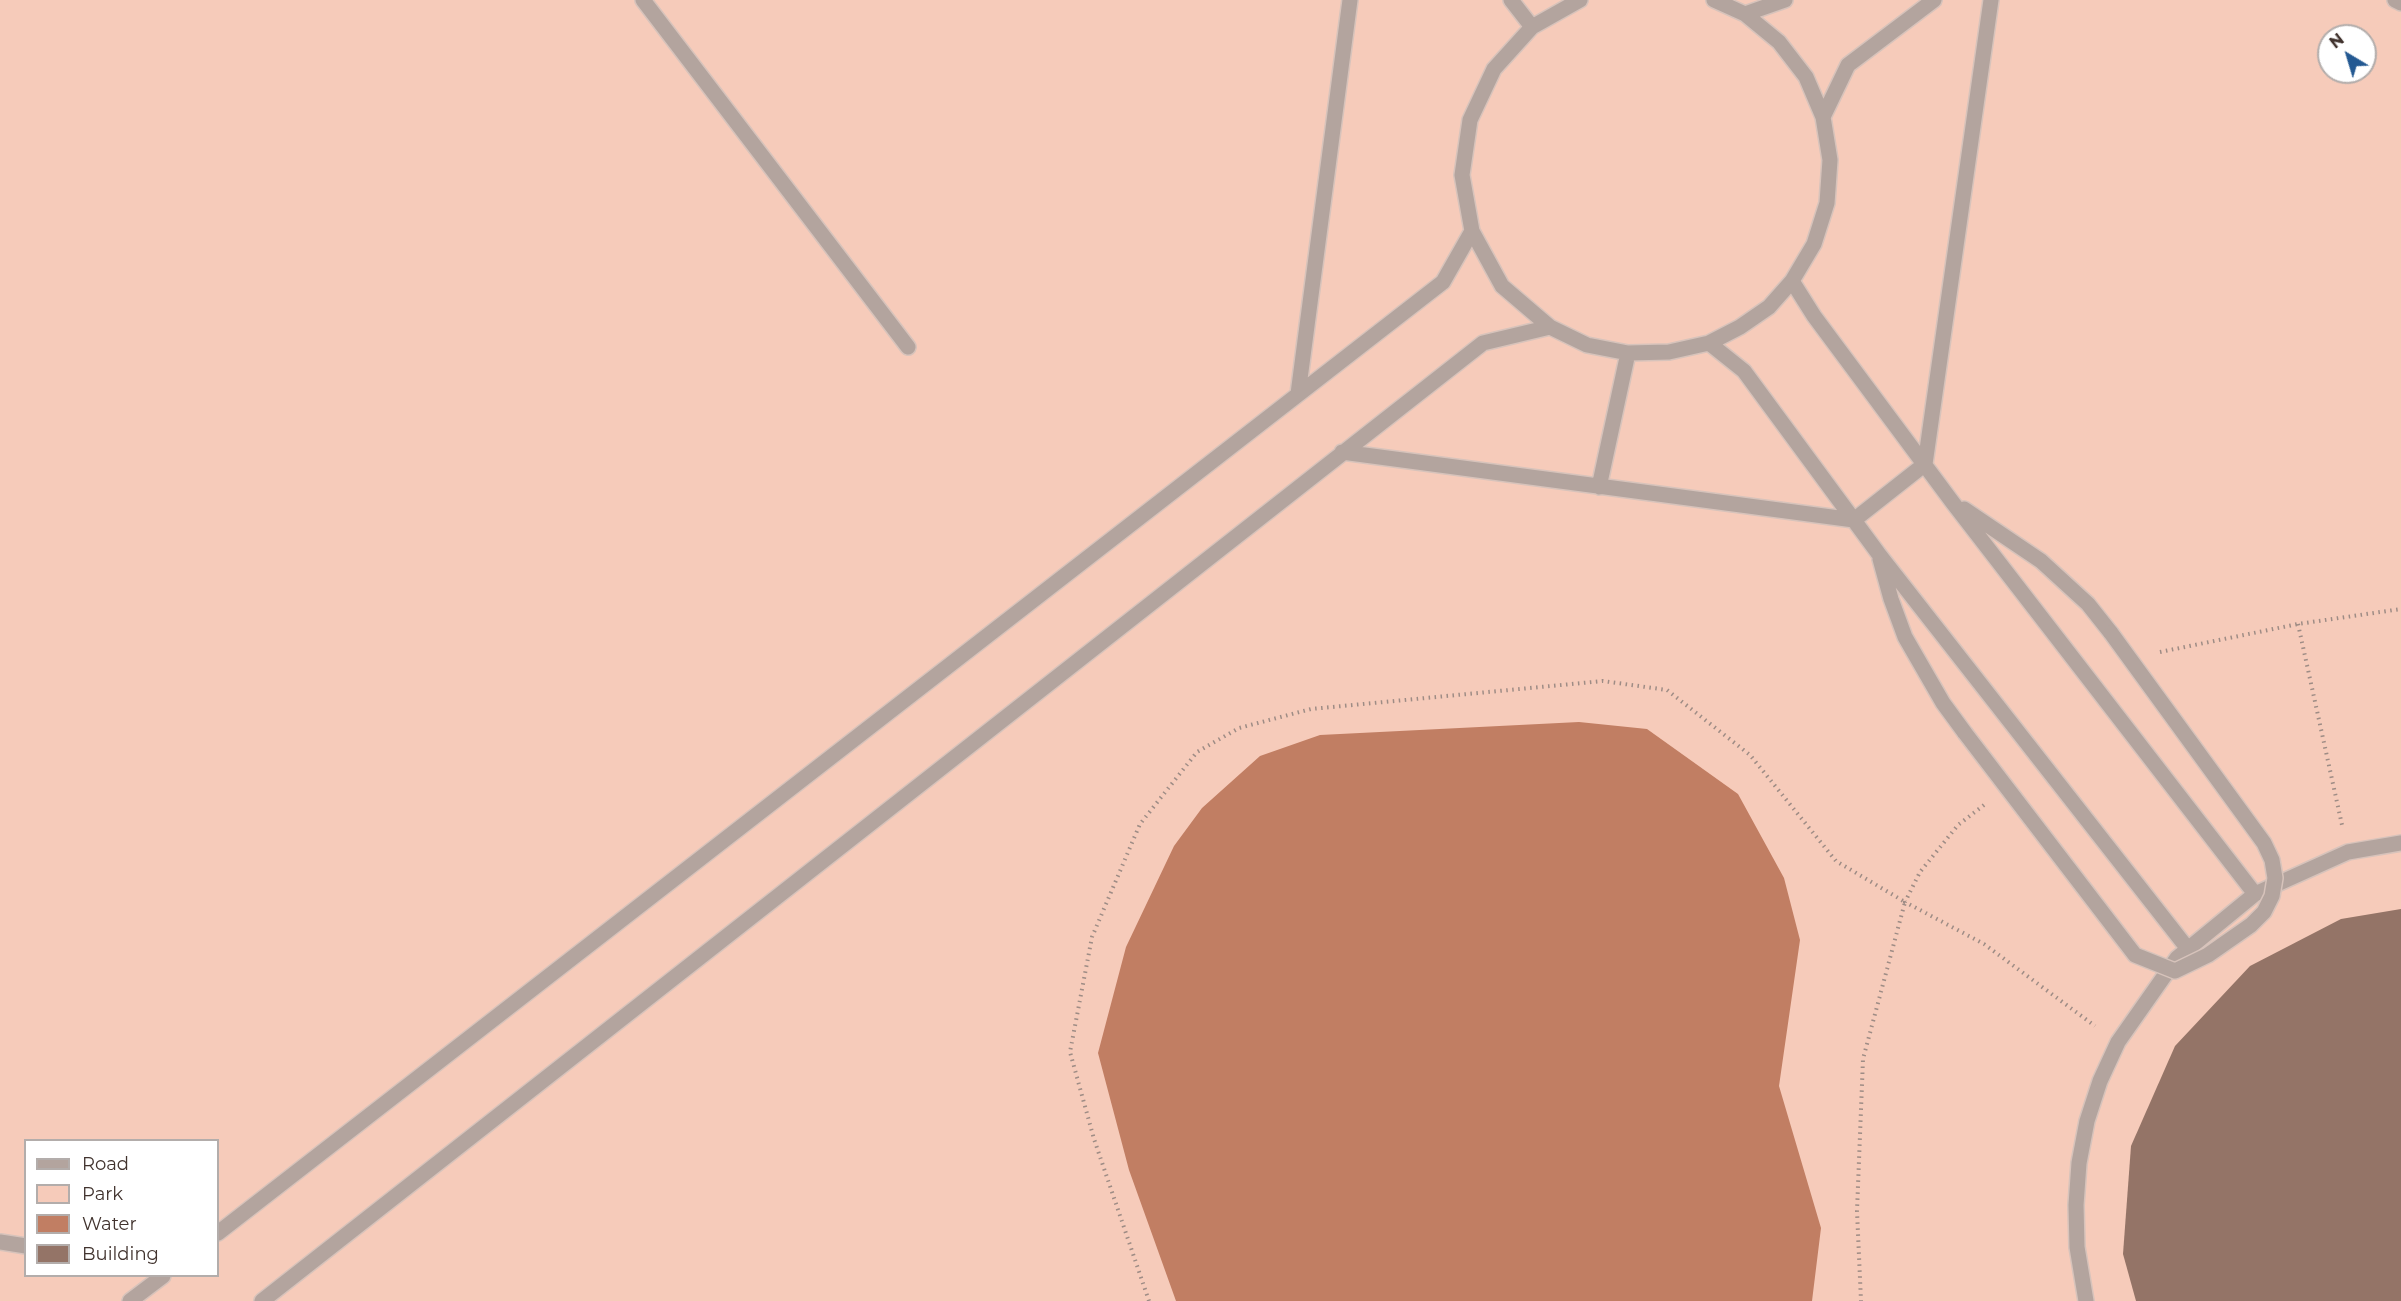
<!DOCTYPE html>
<style>
body{margin:0}
#map{position:relative;width:2401px;height:1301px;overflow:hidden;background:#fde7de;font-family:Montserrat,sans-serif}
canvas{display:block}
.legend{position:absolute;left:24px;top:1139px;width:195px;height:138px;box-sizing:border-box;background:#fff;border:2px solid #b3adab;margin:0;padding:8px 10px;list-style:none;font-size:18px;color:#41332e}
.legend li{display:flex;align-items:center;gap:12px;height:30px}
.legend b{width:30px;border:2px solid #b3adab}
.north{position:absolute;left:2317px;top:24px;width:60px;height:60px;box-sizing:border-box;background:#fff;border:2px solid #b3adab;border-radius:50%;rotate:322deg;font-size:16px;font-weight:700;line-height:24px;text-align:center;color:#41332e}
.north::after{content:'';display:block;margin:auto;width:21px;height:27px;background:#245992;clip-path:polygon(50% 0,100% 100%,50% 72%,0 100%)}
</style>
<div id="map">
<canvas width="2401" height="1301"></canvas>
<ul class="legend">
<li><b style="height:8px;background:#b3a49e"></b>Road</li>
<li><b style="height:16px;background:#f6cbba"></b>Park</li>
<li><b style="height:16px;background:#c17e63"></b>Water</li>
<li><b style="height:16px;background:#947467"></b>Building</li>
</ul>
<div class="north">N</div>
</div>
<script>
const ctx = document.querySelector('canvas').getContext('2d');
ctx.lineJoin = 'round';
function fill(path, color) { ctx.fillStyle = color; ctx.fill(path, 'evenodd'); }
const poly = rows => new Path2D(rows.map(r => 'M' + r).join(''));
function trace(path, color, width, dash) { ctx.strokeStyle = color; ctx.lineWidth = width; ctx.lineCap = dash ? 'butt' : 'round'; ctx.setLineDash(dash || []); ctx.stroke(path); }
fill(poly([
 [0,0,2401,0,2401,1301,0,1301],
 [2329,36,2365,36,2365,72,2329,72],
 [26,1140,218,1140,218,1276,26,1276]
]), '#f6cbba');
fill(poly([
 [1579,722,1647,729,1738,794,1784,878,1800,940,1779,1086,1821,1228,1812,1301,1176,1301,1129,1170,1098,1053,1126,947,1174,846,1202,808,1260,756,1320,735]
]), '#c17e63');
fill(poly([
 [2401,909,2401,1301,2136,1301,2123,1254,2131,1146,2175,1046,2250,966,2341,919]
]), '#947467');
const minor = poly([
 [643,0,908,347],
 [1511,0,1532,27],
 [1580,0,1532,27,1494,69,1470,120,1462,175,1472,231,1502,286,1550,327,1587,345,1628,353,1669,352,1709,343,1740,327,1769,307,1792,281,1814,244,1827,203,1830,160,1823,117,1806,77,1779,42,1745,14,1714,0],
 [2395,0,2401,3],
 [1745,14,1785,0],
 [1823,117,1848,65,1934,0],
 [1792,281,1814,316,1953,503,2255,894],
 [1709,343,1744,371,1878,553,2188,949],
 [1298,394,1350,0],
 [1342,452,1854,520,1925,464,1991,0],
 [1599,487,1628,353],
 [1964,509,2041,561,2088,604,2111,633],
 [1880,559,1891,599,1905,637,1943,703,1965,733],
 [218,1233,1443,282,1472,231],
 [0,1242,26,1246],
 [130,1301,163,1276],
 [262,1301,1483,343,1550,327],
 [2086,1301,2077,1247,2076,1205,2079,1163,2087,1121,2100,1081,2118,1042,2177,958,2255,894,2348,852,2401,843]
]);
trace(minor, '#d7c3bb', 18);
trace(poly([
 [2298,624,2342,825],
 [2160,652,2298,624,2401,609],
 [1984,805,1958,825,1920,872,1905,902,1984,944,2095,1026],
 [1149,1301,1094,1139,1070,1052,1092,937,1140,824,1197,752,1239,728,1311,709,1603,681,1667,690,1750,755,1836,861,1905,902,1863,1059,1857,1211,1861,1301]
]), '#9e8c85', 4, [1.5, 4.5]);
trace(minor, '#b3a49e', 15);
const minorBridge = poly([
 [1965,733,2135,955,2175,971,2208,955,2251,925,2264,912,2272,896,2275,878,2272,860,2264,843,2111,633]
]);
trace(minorBridge, '#d7c3bb', 18, []);
trace(minorBridge, '#b3a49e', 15);
</script>
